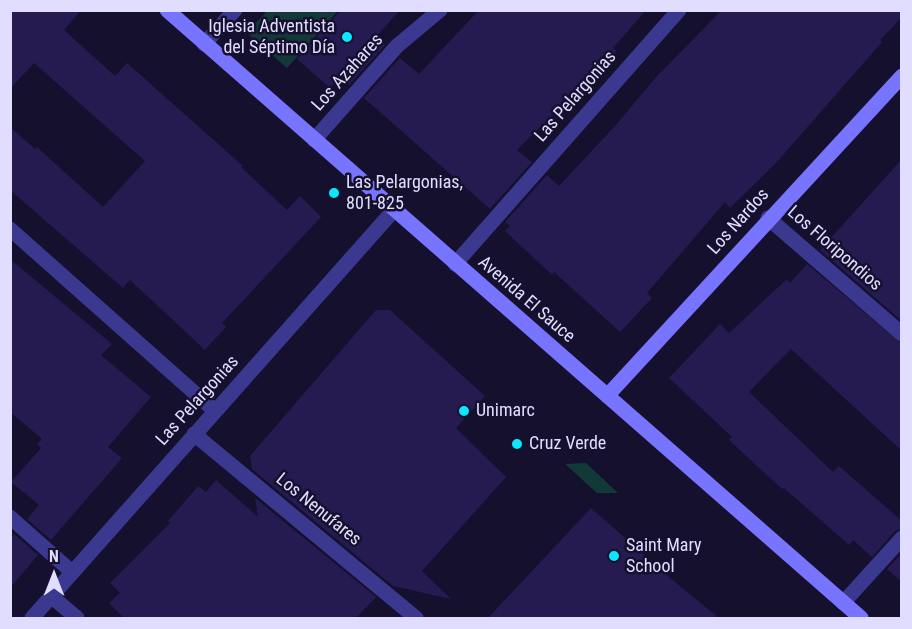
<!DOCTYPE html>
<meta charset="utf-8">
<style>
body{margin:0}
#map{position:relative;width:912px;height:629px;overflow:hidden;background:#15102e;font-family:"Roboto Condensed",sans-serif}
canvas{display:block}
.frame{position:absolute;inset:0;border:12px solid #e1ddff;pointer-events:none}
.north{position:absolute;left:24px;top:545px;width:60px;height:60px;-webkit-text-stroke:4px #15102e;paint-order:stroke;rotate:0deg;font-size:16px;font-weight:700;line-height:24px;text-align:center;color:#e1ddff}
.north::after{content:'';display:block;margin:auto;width:21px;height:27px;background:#e1ddff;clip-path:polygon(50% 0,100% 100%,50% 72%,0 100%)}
</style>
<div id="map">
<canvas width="912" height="629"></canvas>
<div class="frame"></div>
<div class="north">N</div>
</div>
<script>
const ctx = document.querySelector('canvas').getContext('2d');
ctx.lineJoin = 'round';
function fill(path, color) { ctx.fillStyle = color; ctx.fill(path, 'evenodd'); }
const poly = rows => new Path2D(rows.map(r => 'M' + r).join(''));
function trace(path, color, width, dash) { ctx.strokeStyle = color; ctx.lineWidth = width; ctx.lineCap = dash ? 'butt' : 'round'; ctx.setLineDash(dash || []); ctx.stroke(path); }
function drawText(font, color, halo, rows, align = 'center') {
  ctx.font = font + ' "Roboto Condensed",sans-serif'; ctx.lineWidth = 5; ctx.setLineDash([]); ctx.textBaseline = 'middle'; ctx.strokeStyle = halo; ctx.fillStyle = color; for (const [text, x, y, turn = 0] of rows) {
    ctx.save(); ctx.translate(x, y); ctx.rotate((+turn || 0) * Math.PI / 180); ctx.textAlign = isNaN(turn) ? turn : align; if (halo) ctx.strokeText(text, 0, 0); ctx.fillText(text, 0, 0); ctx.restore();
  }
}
fill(poly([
 [267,11,267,10,338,11,287,68,247,33],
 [586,463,618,493,597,493,565,464]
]), '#123937');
fill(poly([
 [10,10,81,10,64,30,115,76,127,63,243,166,241,167,287,210,300,196,321,217,222,323,226,327,205,350,130,280,123,288,10,190,10,127,35,149,37,147,103,207,145,161,34,63,10,89],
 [341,10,400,10,376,37,385,45,349,85,340,77,330,88,297,59],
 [479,10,646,10,613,48,617,51,517,150,532,162,490,209,364,98,400,58,419,74],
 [902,10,902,17,880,40,882,42,776,163,730,208,725,202,647,293,652,298,620,332,554,272,552,275,505,231,510,226,505,222,547,175,559,186,615,126,656,77,721,11],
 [902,159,902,321,820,250],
 [10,259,112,344,101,355,151,397,108,447,122,458,51,540,27,519,39,505,11,482,41,448,37,444,42,439,10,412],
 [807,264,902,344,902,451,791,349,749,392,833,472,839,466,902,521,902,529,895,531,872,557,853,540,849,545,784,488,782,489,729,440,732,437,669,378,720,324,729,333,787,279,790,283],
 [376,310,390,310,485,396,456,428,506,477,422,571,451,599,393,586,252,469,250,456],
 [216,480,258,517,255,498,376,597,356,618,124,618,109,603,120,593,110,583,170,523,168,521,198,486,206,492],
 [591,508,676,583,719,618,488,618],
 [14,534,38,555,10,588,10,538],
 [902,553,902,582,887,569]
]), '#251b51');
trace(poly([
 [204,44,235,10],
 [314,140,397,46,440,10],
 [768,218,902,334],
 [10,229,215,411],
 [455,264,679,10],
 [194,434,416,618],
 [10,517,72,572],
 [51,596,77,618],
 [843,603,902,538],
 [32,618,394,210]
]), '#3b3890', 15);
trace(poly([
 [167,10,861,618],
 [607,396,902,76]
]), '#7774ff', 15);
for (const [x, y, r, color] of [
 [347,37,6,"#09e8ff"],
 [334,193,6,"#09e8ff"],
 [464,411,6,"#09e8ff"],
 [517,444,6,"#09e8ff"],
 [614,556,6,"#09e8ff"]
]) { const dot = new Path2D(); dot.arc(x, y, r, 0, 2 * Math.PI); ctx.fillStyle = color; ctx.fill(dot); trace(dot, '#15102e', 2); }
drawText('18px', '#e1ddff', '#15102e', [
 ["Iglesia Adventista",335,27,"right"],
 ["del Séptimo Día",335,48,"right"],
 ["Las Pelargonias,",346,183],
 ["801-825",346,204],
 ["Unimarc",476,411],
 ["Cruz Verde",529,444],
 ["Saint Mary",626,546],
 ["School",626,567]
], 'left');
drawText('18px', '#e1ddff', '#15102e', [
 ["Los Azahares",348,73,-48],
 ["Las Pelargonias",576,97,-49],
 ["Los Nardos",739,222,-48],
 ["Los Floripondios",834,249,41],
 ["Avenida El Sauce",526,300,41],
 ["Las Pelargonias",198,401,-48],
 ["Los Nenufares",318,510,39]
]);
</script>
